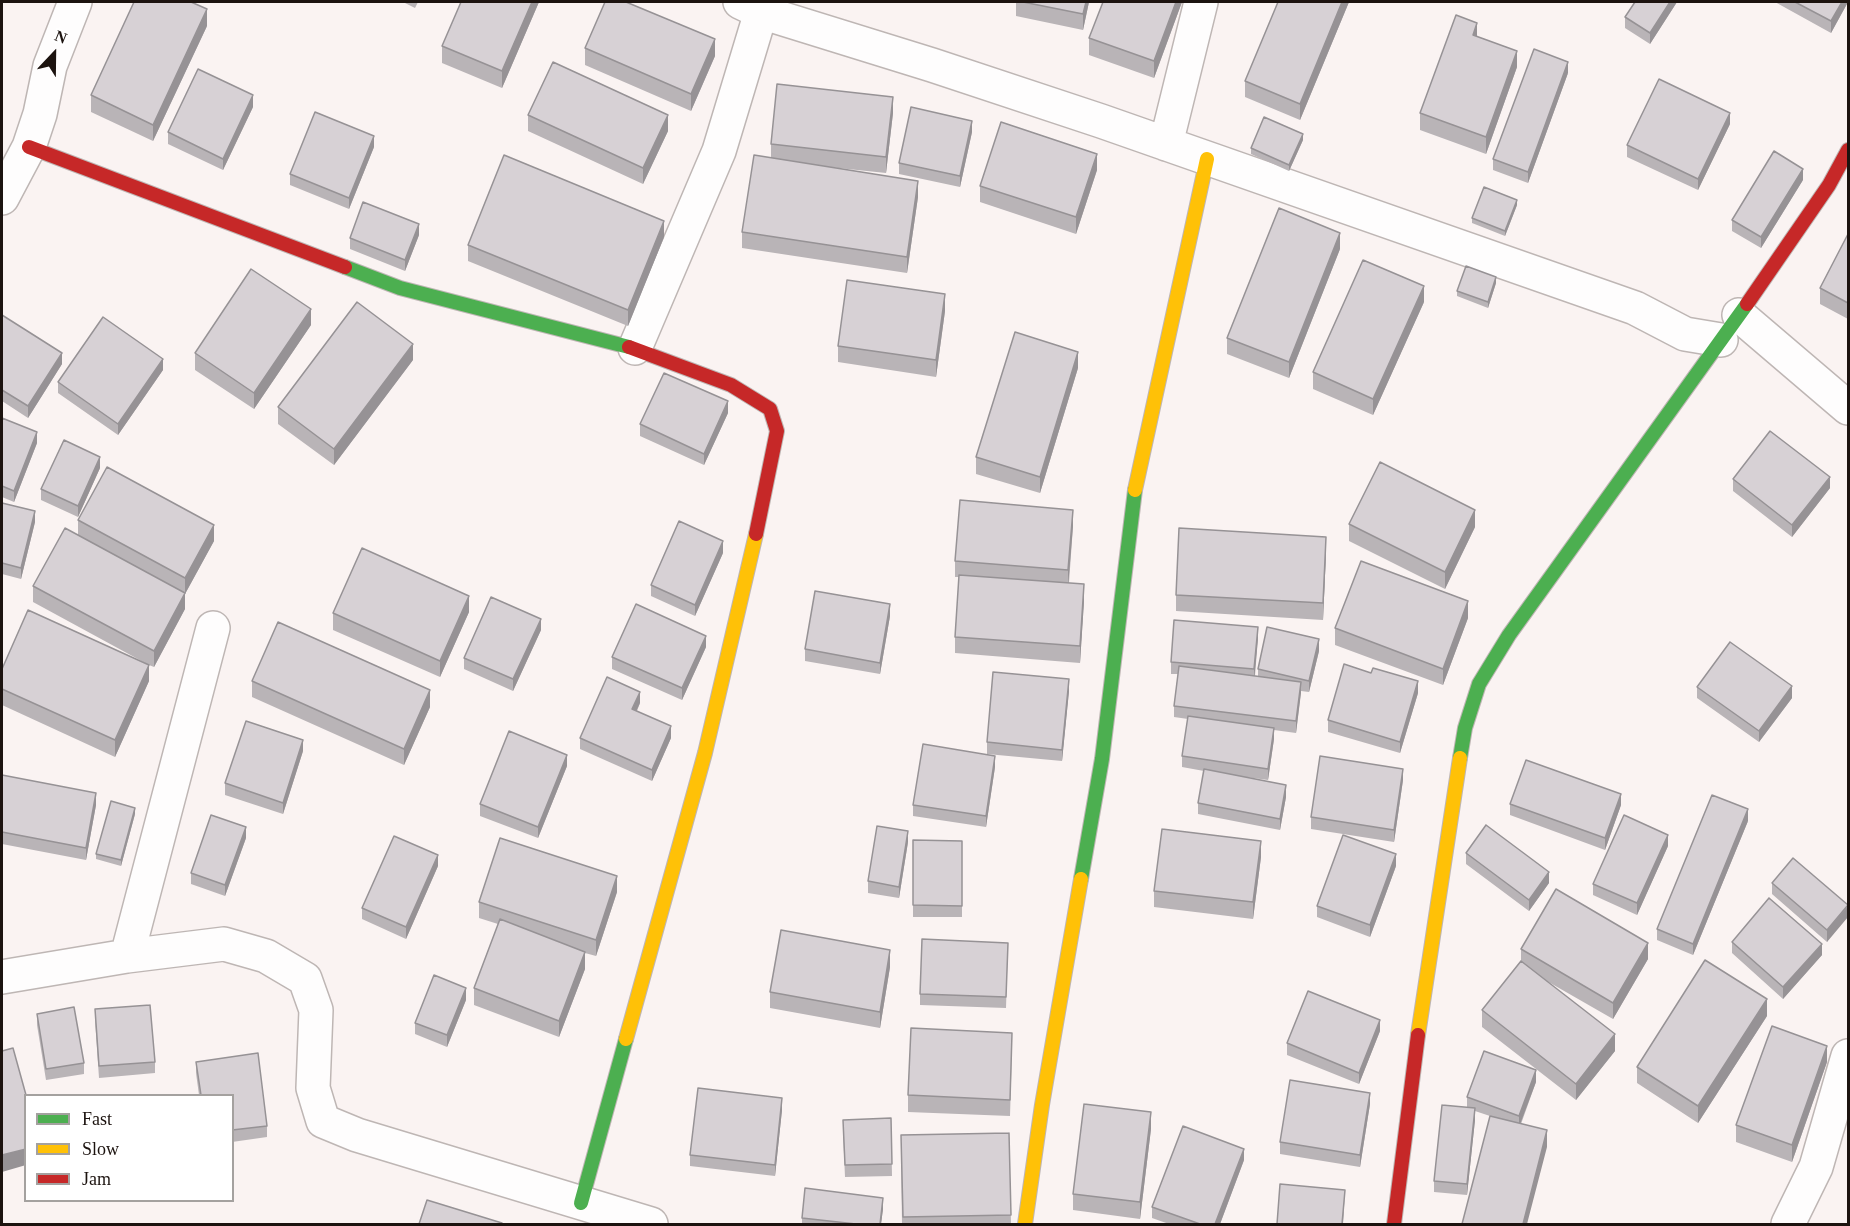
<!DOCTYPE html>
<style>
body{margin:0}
#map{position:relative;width:1850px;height:1226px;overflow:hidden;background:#faf3f2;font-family:"Times New Roman",serif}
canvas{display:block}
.frame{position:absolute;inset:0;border:3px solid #1c130f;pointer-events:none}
.legend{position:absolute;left:24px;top:1094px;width:210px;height:108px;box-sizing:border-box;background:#fff;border:2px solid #a4a19f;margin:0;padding:8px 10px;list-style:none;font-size:18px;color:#1c130f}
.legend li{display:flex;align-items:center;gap:12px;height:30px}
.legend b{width:30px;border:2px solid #a4a19f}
.north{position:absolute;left:24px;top:24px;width:60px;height:60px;-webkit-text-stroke:4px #fff;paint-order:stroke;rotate:22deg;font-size:16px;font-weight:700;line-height:24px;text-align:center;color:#1c130f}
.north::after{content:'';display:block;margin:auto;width:21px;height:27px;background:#1c130f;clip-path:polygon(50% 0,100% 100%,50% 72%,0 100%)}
</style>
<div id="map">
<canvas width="1850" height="1226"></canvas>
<div class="frame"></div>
<ul class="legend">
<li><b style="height:8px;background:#4caf50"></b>Fast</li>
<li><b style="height:8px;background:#ffc107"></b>Slow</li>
<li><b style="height:8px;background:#c62828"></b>Jam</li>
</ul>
<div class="north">N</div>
</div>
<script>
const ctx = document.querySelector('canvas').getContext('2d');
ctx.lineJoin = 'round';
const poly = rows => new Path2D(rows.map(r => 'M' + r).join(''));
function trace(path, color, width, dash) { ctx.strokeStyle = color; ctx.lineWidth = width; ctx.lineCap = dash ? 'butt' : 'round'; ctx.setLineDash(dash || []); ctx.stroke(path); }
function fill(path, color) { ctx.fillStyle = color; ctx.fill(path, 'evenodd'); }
const street = poly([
 [740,2,761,12,932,65,1101,121,1635,308,1685,334,1721,340],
 [1166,144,1201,2],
 [2,198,29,147,40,114,50,66,75,2],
 [1739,315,1848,408],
 [635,348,719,151,761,12],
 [127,956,213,628],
 [2,977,127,956,224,944,266,956,305,979,316,1010,313,1088,323,1121,357,1135,651,1224],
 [1788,1224,1816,1167,1848,1056]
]);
const fast = poly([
 [345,267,400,288,629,347],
 [1460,758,1465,728,1479,684,1509,635,1747,304],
 [1081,879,1102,759,1135,490],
 [581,1203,626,1039]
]);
const slow = poly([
 [1135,490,1207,159],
 [1418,1035,1460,758],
 [626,1039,705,753,756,534],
 [1025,1224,1042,1105,1081,879]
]);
const jam = poly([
 [29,147,345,267],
 [1747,304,1829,185,1848,150],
 [629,347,731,385,770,409,777,431,756,534],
 [1394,1224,1418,1035]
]);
trace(street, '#beb6b4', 36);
trace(fast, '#beb6b4', 16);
trace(slow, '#beb6b4', 16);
trace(jam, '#beb6b4', 16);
trace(street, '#fefdfd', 33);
trace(fast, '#4caf50', 14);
trace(slow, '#ffc107', 14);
trace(jam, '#c62828', 14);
fill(poly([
 [403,2,418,2,415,8],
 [539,2,502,88,442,63,442,46],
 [1016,2,1089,2,1083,30,1016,16],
 [1182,2,1154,78,1089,55,1089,38],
 [1349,2,1300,120,1245,97,1245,81],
 [1677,2,1650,44,1625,28,1625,17],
 [1775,2,1848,2,1831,33],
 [207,26,153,141,91,112,91,95],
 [1477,36,1517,67,1486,154,1420,130,1420,113],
 [585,48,715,56,691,111,585,65],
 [1568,73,1528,183,1493,170,1493,159],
 [253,107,223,170,168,144,168,132],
 [893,113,886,173,819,166,918,197,907,273,742,248,742,232,771,158,771,144],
 [528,115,668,131,643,184,528,131],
 [1730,124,1698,190,1627,157,1627,145],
 [972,132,960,187,899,174,899,163],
 [1303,140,1289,171,1251,154,1251,148],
 [374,147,349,209,290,185,290,174],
 [1097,170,1076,234,980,202,980,186],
 [1803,180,1761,248,1732,231,1732,220],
 [1517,205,1505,236,1472,223,1472,218],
 [1848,234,1848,319,1820,304,1820,288],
 [419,235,405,271,350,249,350,238],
 [664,237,628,326,468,261,468,245],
 [1340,249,1289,378,1227,354,1227,338],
 [1496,283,1488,308,1457,296,1457,291],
 [1424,302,1373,415,1313,389,1313,372],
 [945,311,936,377,838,362,838,346],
 [2,315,62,364,28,418,2,401],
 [311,325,254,409,195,370,195,353],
 [413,360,334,465,278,424,278,407],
 [1078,368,1040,493,976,474,976,457],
 [163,370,118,435,58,393,58,382],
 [728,413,704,465,640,436,640,424],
 [2,418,37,443,14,502,2,497],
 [100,468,78,517,41,500,41,489],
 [1733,479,1830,488,1792,537,1733,491],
 [2,503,35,522,21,579,2,574],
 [78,520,214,541,185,594,185,609,154,667,149,665,149,681,115,757,2,705,2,669,147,664,33,602,33,586,78,535],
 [1349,524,1475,527,1445,589,1349,541],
 [1073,526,1069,583,1084,601,1080,663,955,653,955,637,959,577,955,577,955,561],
 [723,553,695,616,651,596,651,585],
 [1326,553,1323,620,1176,611,1176,595],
 [469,612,440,677,333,630,333,613],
 [890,616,880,674,805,661,805,649],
 [1468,618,1443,685,1335,645,1335,628],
 [541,630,513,691,464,669,464,658],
 [1258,638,1255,676,1258,676,1258,669,1319,651,1309,692,1301,691,1296,733,1274,730,1274,739,1268,780,1238,776,1286,797,1280,830,1198,814,1198,803,1204,771,1182,767,1182,756,1188,719,1174,717,1174,706,1178,674,1171,674,1171,662],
 [706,647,682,700,612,669,612,657],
 [252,681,430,707,404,765,252,697],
 [1697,687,1792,698,1759,742,1697,698],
 [1069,691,1062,761,987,754,987,742],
 [1418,693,1400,753,1328,732,1328,720],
 [640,703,637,711,671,738,652,781,580,749,580,738],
 [1848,749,1848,763,1847,762,1847,750],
 [303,751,283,814,225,795,225,783],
 [567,766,538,838,480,816,480,804],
 [995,767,986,827,913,816,913,805],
 [2,775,96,805,86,860,2,844],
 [1403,780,1394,842,1311,829,1311,817],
 [1510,804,1621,805,1605,850,1510,815],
 [135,814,121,866,96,859,96,854],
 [1748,821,1693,955,1657,940,1657,929],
 [246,838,225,896,191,884,191,873],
 [913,840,962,841,962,917,913,917],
 [908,842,899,898,868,893,868,881],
 [1668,846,1637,915,1593,895,1593,884],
 [1466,853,1549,883,1529,911,1466,864],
 [1261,857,1253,919,1154,907,1154,891],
 [438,866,406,939,362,919,362,908],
 [1396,866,1370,937,1317,917,1317,906],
 [1772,883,1848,905,1827,942,1772,894],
 [617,892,596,956,585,953,585,969,559,1037,474,1005,474,988,498,924,479,918,479,902],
 [1732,942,1822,955,1783,999,1732,953],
 [1008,943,1006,1008,920,1005,920,994],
 [1521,949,1648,959,1613,1019,1545,980,1615,1051,1576,1100,1482,1027,1482,1010,1521,961],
 [890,967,880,1028,770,1008,770,992],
 [466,1000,447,1047,415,1034,415,1023],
 [95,1009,155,1062,155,1073,99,1078,95,1020],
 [37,1014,84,1063,84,1074,46,1080,37,1025],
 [1767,1016,1698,1123,1637,1083,1637,1067],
 [1380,1031,1359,1084,1287,1055,1287,1043],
 [1012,1049,1010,1116,908,1112,908,1095],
 [196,1062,267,1126,267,1137,232,1142,232,1095,199,1095,196,1073],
 [1827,1062,1792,1162,1736,1142,1736,1125],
 [1536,1082,1521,1124,1547,1147,1490,1116,1475,1111,1475,1120,1467,1195,1434,1192,1434,1181,1467,1108,1467,1097],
 [1370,1104,1360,1167,1280,1154,1280,1142],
 [782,1110,775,1176,690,1166,690,1155],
 [891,1118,892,1176,845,1177,843,1131],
 [1151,1129,1140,1219,1073,1210,1073,1194],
 [1009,1133,1011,1224,902,1224,901,1152],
 [1244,1160,1220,1224,1169,1224,1152,1218,1152,1207],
 [883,1209,881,1224,802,1224,802,1218]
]), '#b9b4b7');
fill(poly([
 [532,2,539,2,502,88,502,71],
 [1086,2,1089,2,1083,30,1083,14],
 [1176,2,1182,2,1154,78,1154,61],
 [1342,2,1349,2,1300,120,1300,104],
 [1670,2,1677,2,1650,44,1650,33],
 [1842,2,1848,2,1831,33,1831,21],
 [207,9,207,26,153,141,153,125],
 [1477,23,1477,39,1473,35],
 [715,39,715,56,691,111,691,94],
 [1517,51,1517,67,1486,154,1486,137],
 [1568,62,1568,73,1528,183,1528,172],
 [253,95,253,107,223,170,223,159],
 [893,97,893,113,886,173,886,157],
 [1730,113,1730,124,1698,190,1698,179],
 [668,115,668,131,643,184,643,168],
 [972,121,972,132,960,187,960,176],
 [1303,134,1303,140,1289,171,1289,165],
 [374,136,374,147,349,209,349,198],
 [1097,154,1097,170,1076,234,1076,217],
 [1803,169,1803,180,1761,248,1761,237],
 [918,181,918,197,907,273,907,257],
 [1517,200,1517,205,1505,236,1505,231],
 [664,221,664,237,628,326,628,310],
 [419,224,419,235,405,271,405,260],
 [1340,233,1340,249,1289,378,1289,362],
 [1496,277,1496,283,1488,308,1488,302],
 [1424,286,1424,302,1373,415,1373,399],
 [945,294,945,311,936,377,936,360],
 [311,309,311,325,254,409,254,393],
 [413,344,413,360,334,465,334,449],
 [1078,352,1078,368,1040,493,1040,477],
 [62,353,62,364,28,418,28,406],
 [163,359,163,370,118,435,118,424],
 [728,401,728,413,704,465,704,454],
 [37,432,37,443,14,502,14,491],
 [100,457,100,468,78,517,78,506],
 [1830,477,1830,488,1792,537,1792,525],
 [1073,510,1073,526,1068,587,1068,570],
 [1475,510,1475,527,1445,589,1445,572],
 [35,511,35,522,21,579,21,568],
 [214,525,214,541,185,594,185,578],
 [1326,537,1326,553,1323,620,1323,603],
 [723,541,723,553,695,616,695,605],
 [1084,584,1084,601,1080,663,1080,646],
 [185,593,185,609,154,667,154,651],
 [469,596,469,612,440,677,440,661],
 [1468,601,1468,618,1443,685,1443,669],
 [890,604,890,616,880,674,880,663],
 [541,619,541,630,513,691,513,679],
 [1258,627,1258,638,1254,681,1254,669],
 [706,636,706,647,682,700,682,688],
 [1319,639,1319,651,1309,692,1309,681],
 [149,665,149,681,115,757,115,740],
 [1069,679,1069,691,1062,761,1062,750],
 [1418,681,1418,693,1400,753,1400,742],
 [1301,682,1301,693,1296,733,1296,721],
 [1792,686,1792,698,1759,742,1759,731],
 [430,690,430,707,404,765,404,749],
 [640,692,640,703,632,720,632,709],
 [671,726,671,738,652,781,652,770],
 [1274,728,1274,739,1268,780,1268,769],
 [303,740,303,751,283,814,283,803],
 [567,755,567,766,538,838,538,827],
 [995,756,995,767,986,827,986,816],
 [1403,769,1403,780,1394,842,1394,830],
 [1286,785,1286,797,1280,830,1280,819],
 [96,793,96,805,86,860,86,848],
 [1621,794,1621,805,1605,850,1605,838],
 [135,808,135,814,121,866,121,860],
 [1748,809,1748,821,1693,955,1693,944],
 [246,827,246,838,225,896,225,885],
 [908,831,908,842,899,898,899,887],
 [1668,835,1668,846,1637,915,1637,903],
 [1261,841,1261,857,1253,919,1253,902],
 [1396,854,1396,866,1370,937,1370,925],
 [438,855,438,866,406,939,406,927],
 [1549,872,1549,883,1529,911,1529,900],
 [617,876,617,892,596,956,596,940],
 [1848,906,1848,917,1827,942,1827,930],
 [1648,943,1648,959,1613,1019,1613,1003],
 [1822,944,1822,955,1783,999,1783,987],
 [890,950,890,967,880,1028,880,1012],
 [585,952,585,969,559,1037,559,1021],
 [466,988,466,1000,447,1047,447,1035],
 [1767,999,1767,1016,1698,1123,1698,1106],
 [1380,1020,1380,1031,1359,1084,1359,1073],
 [1615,1034,1615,1051,1576,1100,1576,1084],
 [1827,1046,1827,1062,1792,1162,1792,1145],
 [1536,1070,1536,1082,1519,1127,1519,1116],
 [1370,1093,1370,1104,1360,1167,1360,1155],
 [782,1098,782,1110,775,1176,775,1165],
 [1475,1108,1475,1120,1467,1195,1467,1184],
 [1151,1112,1151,1129,1140,1219,1140,1202],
 [1547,1130,1547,1147,1527,1224,1523,1224],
 [26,1149,26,1165,2,1172,2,1155],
 [1244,1149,1244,1160,1220,1224,1215,1224],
 [1345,1190,1343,1224,1342,1224],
 [883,1198,883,1209,881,1224,880,1224]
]), '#969295');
const building = poly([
 [134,2,191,2,207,9,153,125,91,95,134,2],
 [461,2,532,2,502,71,442,46,461,2],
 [605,2,626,2,715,39,691,94,585,48,605,2],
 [1023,2,1086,2,1083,14,1023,2],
 [1103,2,1176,2,1154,61,1089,38,1103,2],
 [1278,2,1342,2,1300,104,1245,81,1278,2],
 [1635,2,1670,2,1650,33,1625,17,1635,2],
 [1795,2,1842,2,1831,21,1795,2],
 [1456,15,1477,23,1473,35,1517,51,1486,137,1420,113,1456,15],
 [1534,49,1568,62,1528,172,1493,159,1534,49],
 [553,62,668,115,643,168,528,115,553,62],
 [198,69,253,95,223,159,168,132,198,69],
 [1659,79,1730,113,1698,179,1627,145,1659,79],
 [777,84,893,97,886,157,771,144,777,84],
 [911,107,972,121,960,176,899,163,911,107],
 [315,112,374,136,349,198,290,174,315,112],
 [1264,117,1303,134,1289,165,1251,148,1264,117],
 [1001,122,1097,154,1076,217,980,186,1001,122],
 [1774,151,1803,169,1761,237,1732,220,1774,151],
 [504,155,664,221,628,310,468,245,504,155],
 [754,155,918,181,907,257,742,232,754,155],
 [1484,187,1517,200,1505,231,1472,218,1484,187],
 [363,202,419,224,405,260,350,238,363,202],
 [1279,208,1340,233,1289,362,1227,338,1279,208],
 [1848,234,1848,303,1820,288,1848,234],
 [1363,260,1424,286,1373,399,1313,372,1363,260],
 [1466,266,1496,277,1488,302,1457,291,1466,266],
 [251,269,311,309,254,393,195,353,251,269],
 [847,280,945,294,936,360,838,346,847,280],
 [357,302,413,344,334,449,278,407,357,302],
 [2,315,62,353,28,406,2,390,2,315],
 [103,317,163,359,118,424,58,382,103,317],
 [1015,332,1078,352,1040,477,976,457,1015,332],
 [664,373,728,401,704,454,640,424,664,373],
 [2,418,37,432,14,491,2,486,2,418],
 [1770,431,1830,477,1792,525,1733,479,1770,431],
 [64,440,100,457,78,506,41,489,64,440],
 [1380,462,1475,510,1445,572,1349,524,1380,462],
 [107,467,214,525,185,578,78,520,107,467],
 [960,500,1073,510,1068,570,955,561,960,500],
 [2,503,35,511,21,568,2,563,2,503],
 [679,521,723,541,695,605,651,585,679,521],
 [65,528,185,593,154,651,33,586,65,528],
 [1179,528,1326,537,1323,603,1176,595,1179,528],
 [362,548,469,596,440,661,333,613,362,548],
 [1361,561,1468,601,1443,669,1335,628,1361,561],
 [959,575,1084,584,1080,646,955,637,959,575],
 [815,591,890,604,880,663,805,649,815,591],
 [491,597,541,619,513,679,464,658,491,597],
 [636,604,706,636,682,688,612,657,636,604],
 [28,610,149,665,115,740,2,689,2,669,28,610],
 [1174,620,1258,627,1254,669,1171,662,1174,620],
 [278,622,430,690,404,749,252,681,278,622],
 [1267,627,1319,639,1309,681,1258,669,1267,627],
 [1730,642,1792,686,1759,731,1697,687,1730,642],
 [1344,664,1371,673,1373,668,1418,681,1400,742,1328,720,1344,664],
 [1179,666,1301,682,1296,721,1174,706,1179,666],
 [993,672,1069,679,1062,750,987,742,993,672],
 [607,677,640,692,632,709,671,726,652,770,580,738,607,677],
 [1188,716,1274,728,1268,769,1182,756,1188,716],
 [246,721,303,740,283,803,225,783,246,721],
 [509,731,567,755,538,827,480,804,509,731],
 [923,744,995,756,986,816,913,805,923,744],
 [1320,756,1403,769,1394,830,1311,817,1320,756],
 [1526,760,1621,794,1605,838,1510,804,1526,760],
 [1204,769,1286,785,1280,819,1198,803,1204,769],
 [2,775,96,793,86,848,2,832,2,775],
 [1712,795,1748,809,1693,944,1657,929,1712,795],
 [111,801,135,808,121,860,96,854,111,801],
 [211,815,246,827,225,885,191,873,211,815],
 [1624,815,1668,835,1637,903,1593,884,1624,815],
 [1486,825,1549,872,1529,900,1466,853,1486,825],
 [877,826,908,831,899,887,868,881,877,826],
 [1162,829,1261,841,1253,902,1154,891,1162,829],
 [1343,835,1396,854,1370,925,1317,906,1343,835],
 [394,836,438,855,406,927,362,908,394,836],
 [500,838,617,876,596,940,479,902,500,838],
 [913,840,962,841,962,906,913,905,913,840],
 [1793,858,1848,905,1827,930,1772,883,1793,858],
 [1556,889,1648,943,1613,1003,1521,949,1556,889],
 [1769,898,1822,944,1783,987,1732,942,1769,898],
 [500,919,585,952,559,1021,474,988,500,919],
 [781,930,890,950,880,1012,770,992,781,930],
 [922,939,1008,943,1006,997,920,994,922,939],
 [1705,960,1767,999,1698,1106,1637,1067,1705,960],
 [1521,961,1615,1034,1576,1084,1482,1010,1521,961],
 [434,975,466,988,447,1035,415,1023,434,975],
 [1308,991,1380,1020,1359,1073,1287,1043,1308,991],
 [150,1005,155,1062,99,1066,95,1009,150,1005],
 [74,1007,84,1063,46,1069,37,1014,74,1007],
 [1772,1026,1827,1046,1792,1145,1736,1125,1772,1026],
 [911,1028,1012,1033,1010,1100,908,1095,911,1028],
 [13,1048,26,1095,26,1149,2,1155,2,1051,13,1048],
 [1484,1051,1536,1070,1519,1116,1467,1097,1484,1051],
 [258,1053,267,1126,232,1130,232,1095,201,1095,196,1062,258,1053],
 [1290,1080,1370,1093,1360,1155,1280,1142,1290,1080],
 [698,1088,782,1098,775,1165,690,1155,698,1088],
 [1084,1104,1151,1112,1140,1202,1073,1194,1084,1104],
 [1442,1105,1475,1108,1467,1184,1434,1181,1442,1105],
 [1490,1116,1547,1130,1523,1224,1462,1224,1490,1116],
 [891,1118,892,1164,845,1165,843,1120,891,1118],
 [1183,1126,1244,1149,1215,1224,1200,1224,1152,1207,1183,1126],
 [1009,1133,1011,1215,903,1217,901,1135,1009,1133],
 [1280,1184,1345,1190,1342,1224,1277,1224,1280,1184],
 [805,1188,883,1198,880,1224,856,1224,802,1218,805,1188],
 [427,1200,502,1223,502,1224,419,1224,427,1200]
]);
fill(building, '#d7d1d5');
trace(building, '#969295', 1.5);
</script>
